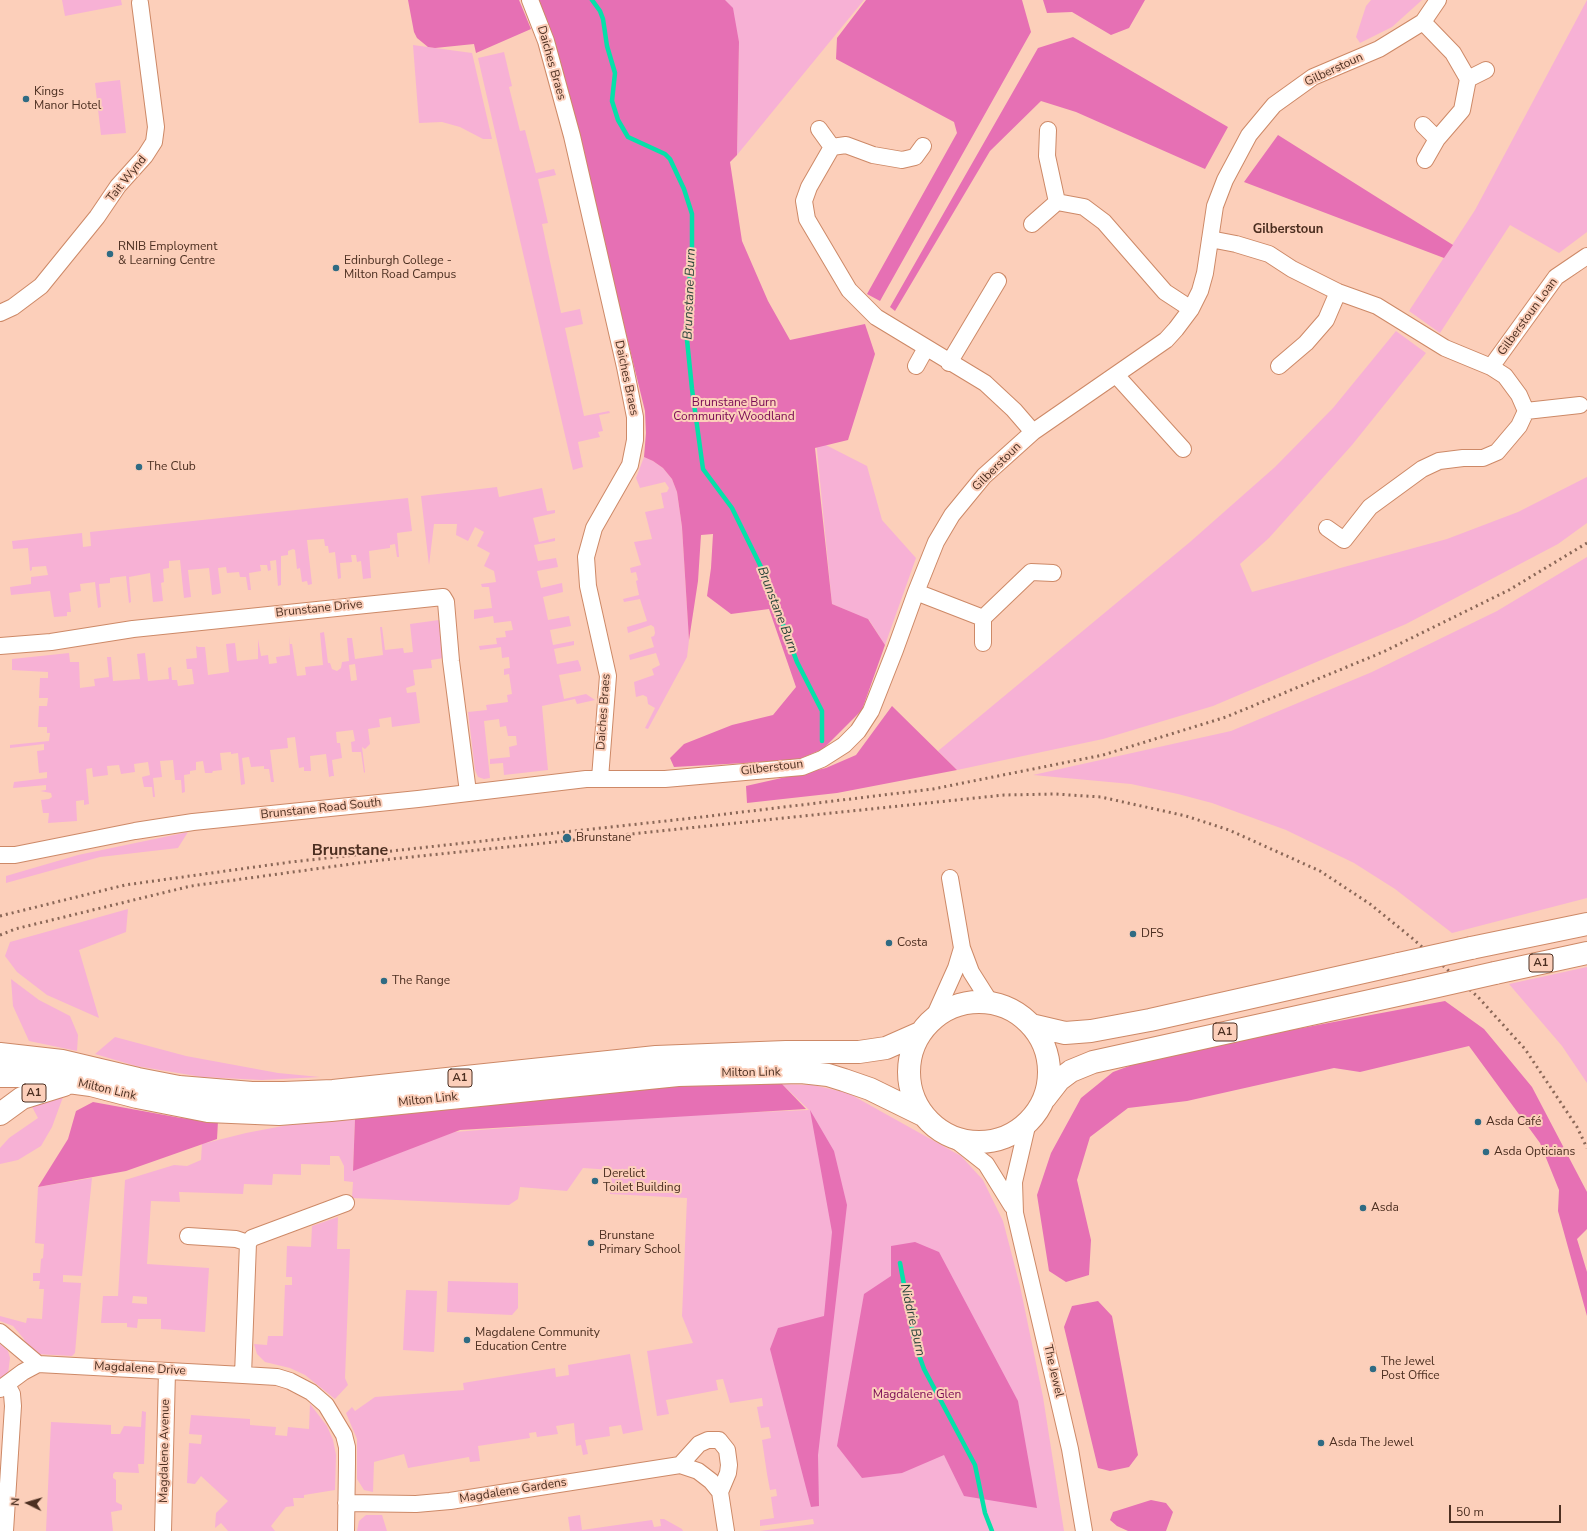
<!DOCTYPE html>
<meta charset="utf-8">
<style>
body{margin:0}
#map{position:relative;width:1587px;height:1531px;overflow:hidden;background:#fccfba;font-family:"Nunito Sans",sans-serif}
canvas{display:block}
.north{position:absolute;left:8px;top:1483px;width:40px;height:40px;-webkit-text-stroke:3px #fccfba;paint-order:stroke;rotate:275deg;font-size:11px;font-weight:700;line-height:16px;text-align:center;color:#4c2f21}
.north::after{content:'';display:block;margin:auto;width:14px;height:18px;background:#4c2f21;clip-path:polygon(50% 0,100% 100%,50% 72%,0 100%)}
.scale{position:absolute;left:1449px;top:1505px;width:112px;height:18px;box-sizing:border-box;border:2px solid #4c2f21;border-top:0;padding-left:5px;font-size:12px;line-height:14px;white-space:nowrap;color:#4c2f21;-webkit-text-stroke:3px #fccfba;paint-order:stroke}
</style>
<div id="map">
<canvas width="1587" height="1531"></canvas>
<div class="north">N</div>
<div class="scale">50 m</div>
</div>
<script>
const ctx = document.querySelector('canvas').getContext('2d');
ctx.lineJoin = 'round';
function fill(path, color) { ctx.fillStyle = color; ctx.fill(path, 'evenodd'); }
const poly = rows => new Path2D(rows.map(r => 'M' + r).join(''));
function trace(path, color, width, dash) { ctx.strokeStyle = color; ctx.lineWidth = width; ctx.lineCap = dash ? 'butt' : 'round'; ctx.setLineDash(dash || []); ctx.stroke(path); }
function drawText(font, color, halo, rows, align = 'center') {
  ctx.font = font + ' "Nunito Sans",sans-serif'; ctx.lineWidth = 4; ctx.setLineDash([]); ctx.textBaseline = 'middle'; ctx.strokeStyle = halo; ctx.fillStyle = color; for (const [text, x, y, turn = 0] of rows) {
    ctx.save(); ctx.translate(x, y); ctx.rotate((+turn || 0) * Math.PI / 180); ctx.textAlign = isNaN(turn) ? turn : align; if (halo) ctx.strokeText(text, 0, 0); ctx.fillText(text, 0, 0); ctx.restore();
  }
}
fill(poly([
 [62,0,121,0,122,5,65,16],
 [724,0,864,0,737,155,739,42],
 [1371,0,1422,0,1392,27,1360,43,1356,37,1366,6],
 [1587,0,1587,232,1559,253,1510,225,1440,333,1409,311,1475,210],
 [413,45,472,53,492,139,483,139,460,127,442,122,419,123],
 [504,52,512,86,509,87,520,131,525,130,536,173,554,169,556,175,538,179,548,223,542,224,561,313,580,309,583,324,565,328,584,416,609,411,610,413,599,415,603,431,598,432,600,437,578,442,583,467,573,470,478,58],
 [120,80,126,133,101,135,95,83],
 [1396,331,1426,353,1352,445,1269,538,1240,564,1252,592,1447,539,1518,512,1587,477,1587,523,1558,544,1406,624,1213,706,1103,739,957,770,938,751,1190,542,1275,467,1333,408],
 [816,440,867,466,882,520,916,558,885,645,869,620,832,604],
 [644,457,653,461,663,468,672,479,677,492,682,527,689,640,687,657,648,729,645,728,655,708,648,704,647,697,643,695,636,697,634,682,654,675,652,669,660,665,656,653,630,660,629,655,654,647,651,637,654,636,655,633,654,627,651,625,628,633,627,627,647,621,640,599,624,602,623,599,639,595,636,581,638,580,636,572,631,573,630,568,641,565,634,542,652,539,645,512,664,508,661,493,667,492,669,488,665,482,640,488,636,478],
 [497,487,499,497,542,488,547,511,555,510,555,513,533,518,539,542,555,538,555,541,534,545,538,561,556,558,558,567,537,571,541,588,562,583,563,592,543,597,548,620,569,616,571,626,550,630,553,645,574,641,574,645,554,649,557,664,578,660,581,668,581,671,559,675,564,699,586,694,595,700,577,704,575,699,542,706,548,770,504,775,503,763,490,764,490,759,510,757,509,747,517,745,516,736,508,736,506,726,500,727,499,719,484,721,490,778,484,779,478,777,475,770,468,712,487,710,486,705,508,702,507,695,512,694,509,674,504,675,504,669,510,668,509,657,502,658,501,647,480,650,479,646,497,644,496,638,506,637,505,631,513,630,511,621,494,623,493,616,474,619,474,610,492,608,489,587,482,587,481,584,496,582,494,571,484,566,490,553,477,546,484,532,475,527,468,541,456,535,457,524,434,524,429,565,421,496],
 [408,498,412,531,397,533,399,557,397,557,395,544,390,545,390,548,369,551,371,578,363,579,361,561,357,562,356,555,351,555,352,562,340,563,341,578,338,579,335,552,329,553,328,546,325,546,324,539,307,540,312,584,308,585,307,581,302,582,300,568,297,569,295,550,293,549,288,551,288,555,281,556,281,585,278,586,276,560,270,561,271,570,268,571,267,565,260,565,261,571,249,573,251,590,248,590,246,577,240,577,239,572,227,573,226,567,218,568,221,593,218,594,212,595,209,568,188,570,191,597,184,598,180,560,169,561,169,568,163,569,164,582,161,583,163,601,153,602,150,573,129,577,131,602,129,603,126,576,110,578,110,583,99,584,101,607,98,608,95,582,80,584,81,591,69,593,71,612,67,612,67,616,54,617,50,591,11,595,10,587,31,584,31,577,48,575,46,566,32,567,32,570,30,571,28,548,13,549,12,541,82,533,83,547,91,546,90,532],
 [1587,557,1587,898,1452,933,1395,889,1354,863,1286,830,1212,803,1178,794,1131,784,1033,775,1231,731,1372,672,1497,611],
 [439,620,444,658,431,660,432,668,413,670,415,685,406,688,407,693,416,692,420,723,392,727,391,717,379,719,380,727,368,729,370,744,365,749,362,747,365,772,364,773,361,752,352,752,351,742,355,741,353,730,336,732,337,743,340,743,342,758,332,760,334,776,332,776,329,777,326,754,310,756,311,771,304,771,304,767,299,768,295,737,287,738,288,748,270,750,274,782,271,782,269,769,264,769,264,766,251,767,249,757,242,758,245,784,241,785,238,753,231,754,231,752,220,753,222,770,213,771,212,773,205,773,203,761,196,762,196,770,190,771,190,774,184,775,185,792,182,793,181,780,175,780,173,760,160,761,162,777,153,778,155,797,153,797,152,787,144,787,142,777,150,775,148,762,134,764,135,772,121,774,119,765,107,766,108,775,93,777,92,768,86,769,89,804,84,805,84,800,76,801,77,821,48,823,49,813,43,813,41,800,49,799,52,797,51,793,40,791,46,790,46,785,13,788,14,782,47,778,47,772,39,773,37,751,44,750,44,744,10,748,10,745,49,741,50,733,47,733,47,727,38,727,39,706,47,706,48,698,39,698,40,678,48,678,48,672,12,670,12,659,69,653,70,662,79,662,80,688,95,686,94,679,109,677,107,657,111,657,113,681,140,679,137,654,145,653,148,681,169,679,168,668,171,667,172,680,177,680,178,686,194,684,192,669,187,669,186,659,197,658,196,646,198,647,205,647,208,675,229,672,226,644,235,643,237,661,258,659,258,639,261,656,268,655,269,664,277,663,276,657,290,655,289,636,289,644,292,644,297,676,306,675,305,667,323,665,320,633,324,632,328,663,330,663,332,669,337,671,341,668,342,662,349,661,347,638,352,638,355,659,383,655,380,627,382,627,385,650,403,648,404,653,413,652,410,624],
 [355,664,357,680,351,681,349,665],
 [188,832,178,848,100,857,6,883,6,876,78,855],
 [128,909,126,932,79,950,99,1018,47,995,17,972,5,956,10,942],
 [1587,967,1587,1083,1562,1046,1509,984],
 [11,979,39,1000,70,1016,78,1035,77,1051,29,1041,13,1006],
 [115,1037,186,1056,278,1073,320,1077,262,1080,202,1077,136,1066,95,1054],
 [782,1084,813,1085,848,1093,961,1156,983,1180,1003,1221,1020,1286,1043,1397,1064,1531,760,1531,814,1524,813,1519,760,1526,760,1520,774,1518,771,1497,777,1496,776,1489,770,1490,767,1474,762,1440,771,1438,769,1427,761,1428,757,1407,763,1406,762,1398,730,1403,723,1379,716,1380,718,1390,666,1400,669,1414,657,1416,647,1351,693,1343,682,1316,687,1198,610,1194,612,1170,583,1168,567,1191,520,1187,518,1199,509,1205,352,1198,353,1182,344,1181,344,1166,339,1156,330,1156,330,1165,301,1164,301,1175,273,1174,272,1185,244,1184,243,1194,179,1192,180,1202,151,1201,147,1264,209,1268,205,1332,161,1329,161,1319,138,1319,137,1328,127,1327,127,1323,101,1323,103,1296,118,1296,125,1180,174,1165,187,1166,201,1160,202,1144,246,1133,288,1125,355,1119,353,1170,454,1132,663,1116,809,1110],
 [133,1296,147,1297,147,1304,132,1303],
 [49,1097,63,1097,52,1127,41,1146,18,1160,0,1164,0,1148,9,1138,38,1118,30,1103],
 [92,1178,82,1276,63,1275,63,1282,81,1283,75,1353,72,1356,36,1354,27,1346,24,1339,13,1326,0,1321,0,1316,26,1323,27,1318,42,1319,44,1289,39,1289,40,1281,33,1281,33,1273,40,1273,41,1259,43,1258,44,1244,35,1243,38,1187],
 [338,1217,337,1249,350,1249,345,1378,348,1385,335,1399,305,1375,290,1368,265,1362,257,1354,254,1344,267,1345,268,1336,283,1336,285,1285,292,1285,292,1277,286,1277,287,1246,311,1247,312,1226],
 [448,1281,518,1283,518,1308,512,1315,447,1312],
 [406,1290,437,1291,434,1352,403,1350],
 [0,1344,8,1351,10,1358,8,1374,0,1382],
 [630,1354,643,1430,623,1434,621,1425,609,1427,610,1436,585,1440,588,1454,583,1455,581,1445,576,1446,574,1423,556,1426,558,1434,537,1437,536,1432,529,1433,530,1438,478,1446,480,1461,470,1462,469,1457,408,1468,404,1454,374,1462,373,1492,364,1490,357,1479,357,1439,346,1413,352,1407,355,1411,375,1397,464,1390,463,1383,555,1368,556,1377,569,1375,568,1365],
 [310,1404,327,1426,333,1440,336,1455,335,1490,304,1495,304,1498,293,1498,294,1506,286,1507,271,1526,275,1531,228,1531,221,1523,215,1528,216,1513,228,1501,201,1476,195,1484,187,1483,189,1443,201,1444,202,1435,189,1434,191,1415,250,1419,250,1425,276,1427,275,1435,287,1436,288,1427,309,1429],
 [142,1411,146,1412,144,1464,138,1464,139,1473,115,1472,113,1474,113,1478,116,1480,116,1502,122,1505,122,1510,111,1512,113,1531,46,1531,51,1422,111,1425,111,1434,120,1434,124,1426,141,1427],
 [366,1515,382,1515,387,1531,357,1531,359,1521],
 [580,1515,582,1530,652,1520,654,1527,661,1526,660,1519,664,1519,682,1529,683,1531,570,1531,568,1517]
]), '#f7b1d5');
fill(poly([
 [408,0,519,0,531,29,476,53,474,44,435,48,428,47,417,38,414,32],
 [537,0,725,0,733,8,739,42,737,155,730,162,742,241,768,301,790,340,865,324,875,354,848,440,815,448,832,604,868,619,885,645,862,710,823,749,797,760,674,767,670,758,684,744,732,725,773,715,796,687,769,609,731,614,707,596,711,568,713,534,701,535,698,581,689,640,682,527,677,492,672,479,663,468,653,461,644,457,646,433,645,411,556,48],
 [866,0,1022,0,1031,32,880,301,867,294,957,133,954,122,836,59,837,38],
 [1043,0,1145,0,1129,28,1111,35,1072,12,1047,13],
 [1073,37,1228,127,1205,169,1076,112,1041,101,990,151,895,311,890,307,1038,48],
 [1278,135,1453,245,1444,258,1244,182],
 [892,706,957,770,837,793,747,803,746,786,826,768,856,755],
 [1445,1001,1484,1029,1532,1087,1587,1192,1587,1229,1577,1239,1587,1272,1587,1316,1558,1211,1559,1190,1540,1143,1469,1046,1360,1072,1334,1068,1187,1101,1128,1108,1090,1137,1077,1180,1091,1240,1089,1275,1066,1282,1049,1271,1037,1195,1051,1153,1081,1098,1113,1072,1159,1055],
 [712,1083,782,1084,806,1109,460,1130,353,1171,355,1119,501,1102],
 [93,1102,181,1118,218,1121,217,1139,126,1171,38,1187,68,1139,76,1111],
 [810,1110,834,1151,847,1205,818,1455,819,1506,811,1507,770,1349,778,1328,824,1316,832,1232],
 [915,1242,939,1252,1018,1401,1037,1508,964,1496,944,1455,902,1473,862,1478,837,1446,864,1294,891,1276,891,1246],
 [1098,1301,1112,1316,1138,1455,1129,1467,1110,1471,1098,1468,1064,1327,1072,1306],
 [1151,1500,1166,1503,1173,1512,1166,1531,1128,1531,1117,1526,1110,1520,1113,1512]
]), '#e670b4');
trace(poly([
 [592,0,600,11,603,19,607,46,615,73,612,101,618,120,628,137,665,154,670,159,684,189,692,214,692,246,686,330,692,389,703,469,732,508,763,571,797,662,822,711,822,741],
 [900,1263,915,1344,924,1369,975,1465,985,1513,992,1531]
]), '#05e1a9', 4.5);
const street = poly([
 [530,0,546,41,572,136,625,367,635,417,635,440,630,465,594,528,586,557,588,586,608,676,600,778],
 [1423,22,1453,53,1468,79,1462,110,1437,139,1425,160],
 [1468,79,1486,70],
 [1423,125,1437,139],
 [819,129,832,147],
 [1048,130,1047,156,1057,202,1084,207,1104,222,1165,292,1191,309],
 [923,146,915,157,902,160,873,155,846,145,832,147,809,187,804,201,807,219,849,290,876,317,985,383,1014,410,1033,432],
 [1032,224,1057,202],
 [1210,239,1236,244,1269,254,1292,269,1338,292,1377,306,1445,348,1491,367,1505,376,1519,395,1526,411,1519,426,1497,452,1483,458,1463,458,1439,461,1422,469,1370,507,1344,540,1327,528],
 [0,313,13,307,41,286,97,217,118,186,145,156,154,142,156,127,140,3],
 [949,363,998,281],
 [916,366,926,348],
 [1279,366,1306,343,1326,320,1338,292],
 [1491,367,1556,277,1587,256],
 [1116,375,1183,449],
 [1526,411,1580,405],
 [916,592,983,618,1031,572,1053,573],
 [983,643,983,618],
 [0,646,51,642,133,629,443,597,446,602,451,661,468,792],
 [0,855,15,855,135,831,193,822,418,799,586,779,665,779,802,767,822,759,844,745,858,731,871,711,895,650,916,592,936,542,952,515,984,476,1033,432,1166,340,1176,329,1191,309,1200,291,1205,273,1215,206,1225,180,1249,135,1274,105,1313,77,1379,49,1423,22,1438,0],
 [950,878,962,948,971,972,990,1002],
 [934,1017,956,968,962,948],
 [1028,1122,1014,1182,1015,1213,1070,1449,1084,1531],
 [953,1138,986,1164,1012,1206],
 [188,1236,236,1239,248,1243,252,1238,346,1203],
 [0,1332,38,1364],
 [243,1375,248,1243],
 [0,1389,23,1372,38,1364,243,1375,277,1377,290,1381,311,1392,326,1405,344,1435,347,1447,347,1463,346,1531],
 [680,1465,699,1444,708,1440,719,1440,727,1450,729,1465,728,1473,720,1492],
 [346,1503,416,1504,450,1501,680,1465,698,1471,711,1481,720,1492,726,1531],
 [5,1531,13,1406,12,1394,7,1385],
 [163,1531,167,1371]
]);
const primary = poly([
 [1471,948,1587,924],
 [1495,973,1587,953],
 '909 1072a70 70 0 1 1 140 0a70 70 0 1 1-140 0Z',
 [1031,1025,1065,1033,1091,1031,1150,1020,1399,964],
 [0,1054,62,1061,138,1079,179,1087,252,1093,284,1093,333,1091,656,1057,786,1052,859,1052,886,1048,920,1033],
 [0,1076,24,1076,91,1085,137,1097,208,1111,279,1114,331,1110,678,1075,801,1072,828,1075,844,1080,870,1089,923,1115],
 [1045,1098,1059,1080,1071,1071,1093,1062,1420,990],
 [0,1114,22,1098,64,1085]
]);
trace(street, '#cd8967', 18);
trace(primary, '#cd8967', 24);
trace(street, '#fff', 16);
trace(primary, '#fff', 22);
trace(poly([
 [0,916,125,885,291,862,693,818,933,789,1103,755,1226,717,1383,652,1509,590,1587,543],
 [0,935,15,929,191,886,373,861,1004,795,1055,794,1101,797,1186,816,1229,830,1320,871,1370,904,1412,938,1478,997,1525,1049,1577,1127,1587,1148]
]), '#8a6757', 3, [2, 4]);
const primaryBridge = poly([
 [1399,964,1471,948],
 [1420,990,1495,973]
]);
trace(primaryBridge, '#cd8967', 24, []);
trace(primaryBridge, '#fff', 22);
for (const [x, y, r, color] of [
 [26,99,4,"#2f6b83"],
 [110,254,4,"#2f6b83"],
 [336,268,4,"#2f6b83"],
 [139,467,4,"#2f6b83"],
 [567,838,5,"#2f6b83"],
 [1133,934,4,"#2f6b83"],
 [889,943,4,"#2f6b83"],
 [384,981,4,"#2f6b83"],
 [1478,1122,4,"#2f6b83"],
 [1486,1152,4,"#2f6b83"],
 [595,1181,4,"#2f6b83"],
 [1363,1208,4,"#2f6b83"],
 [591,1243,4,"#2f6b83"],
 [467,1340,4,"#2f6b83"],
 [1373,1369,4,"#2f6b83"],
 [1321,1443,4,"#2f6b83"]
]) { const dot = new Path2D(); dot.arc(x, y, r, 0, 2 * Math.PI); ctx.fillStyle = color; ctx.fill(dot); trace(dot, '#fccfba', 1.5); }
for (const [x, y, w] of [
 [1541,963,24],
 [1225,1032,24],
 [460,1078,24],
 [34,1093,24]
]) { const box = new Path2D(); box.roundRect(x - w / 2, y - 9, w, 18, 3); ctx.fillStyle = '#fccfba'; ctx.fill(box); trace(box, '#4c2f21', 1); }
drawText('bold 11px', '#4c2f21', null, [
 ["A1",1541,963],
 ["A1",1225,1032],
 ["A1",460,1078],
 ["A1",34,1093]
]);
drawText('12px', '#4c2f21', '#fccfba', [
 ["Daiches Braes",551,63,74],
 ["Gilberstoun",1334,70,-25],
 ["Tait Wynd",127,179,-51],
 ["Gilberstoun Loan",1528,317,-54],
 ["Daiches Braes",626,378,78],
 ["Gilberstoun",997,467,-45],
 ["Brunstane Drive",319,609,-6],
 ["Daiches Braes",604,712,-86],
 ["Gilberstoun",772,768,-7],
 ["Brunstane Road South",321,809,-6],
 ["Milton Link",751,1073,-1],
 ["Milton Link",107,1090,13],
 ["Milton Link",428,1100,-6],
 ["Magdalene Drive",140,1369,3],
 ["The Jewel",1053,1371,77],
 ["Magdalene Avenue",165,1451,-89],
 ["Magdalene Gardens",513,1491,-9]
]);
drawText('12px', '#4c2f21', '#fccfba', [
 ["Kings",34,92],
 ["Manor Hotel",34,106],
 ["RNIB Employment",118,247],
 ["& Learning Centre",118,261],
 ["Edinburgh College -",344,261],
 ["Milton Road Campus",344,275],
 ["The Club",147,467],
 ["Brunstane",576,838],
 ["DFS",1141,934],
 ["Costa",897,943],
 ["The Range",392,981],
 ["Asda Café",1486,1122],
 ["Asda Opticians",1494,1152],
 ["Derelict",603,1174],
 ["Toilet Building",603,1188],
 ["Asda",1371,1208],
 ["Brunstane",599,1236],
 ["Primary School",599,1250],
 ["Magdalene Community",475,1333],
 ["Education Centre",475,1347],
 ["The Jewel",1381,1362],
 ["Post Office",1381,1376],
 ["Asda The Jewel",1329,1443]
], 'left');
drawText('12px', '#790954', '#fccfba', [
 ["Brunstane Burn",734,403],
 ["Community Woodland",734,417],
 ["Magdalene Glen",917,1395]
]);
drawText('bold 13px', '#4c2f21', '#fccfba', [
 ["Gilberstoun",1288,230]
]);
drawText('italic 13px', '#2b463b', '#fccfba', [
 ["Brunstane Burn",690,294,-88],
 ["Brunstane Burn",777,610,69],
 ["Niddrie Burn",912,1320,77]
]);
drawText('bold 16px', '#4c2f21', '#fccfba', [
 ["Brunstane",350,851]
]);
</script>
